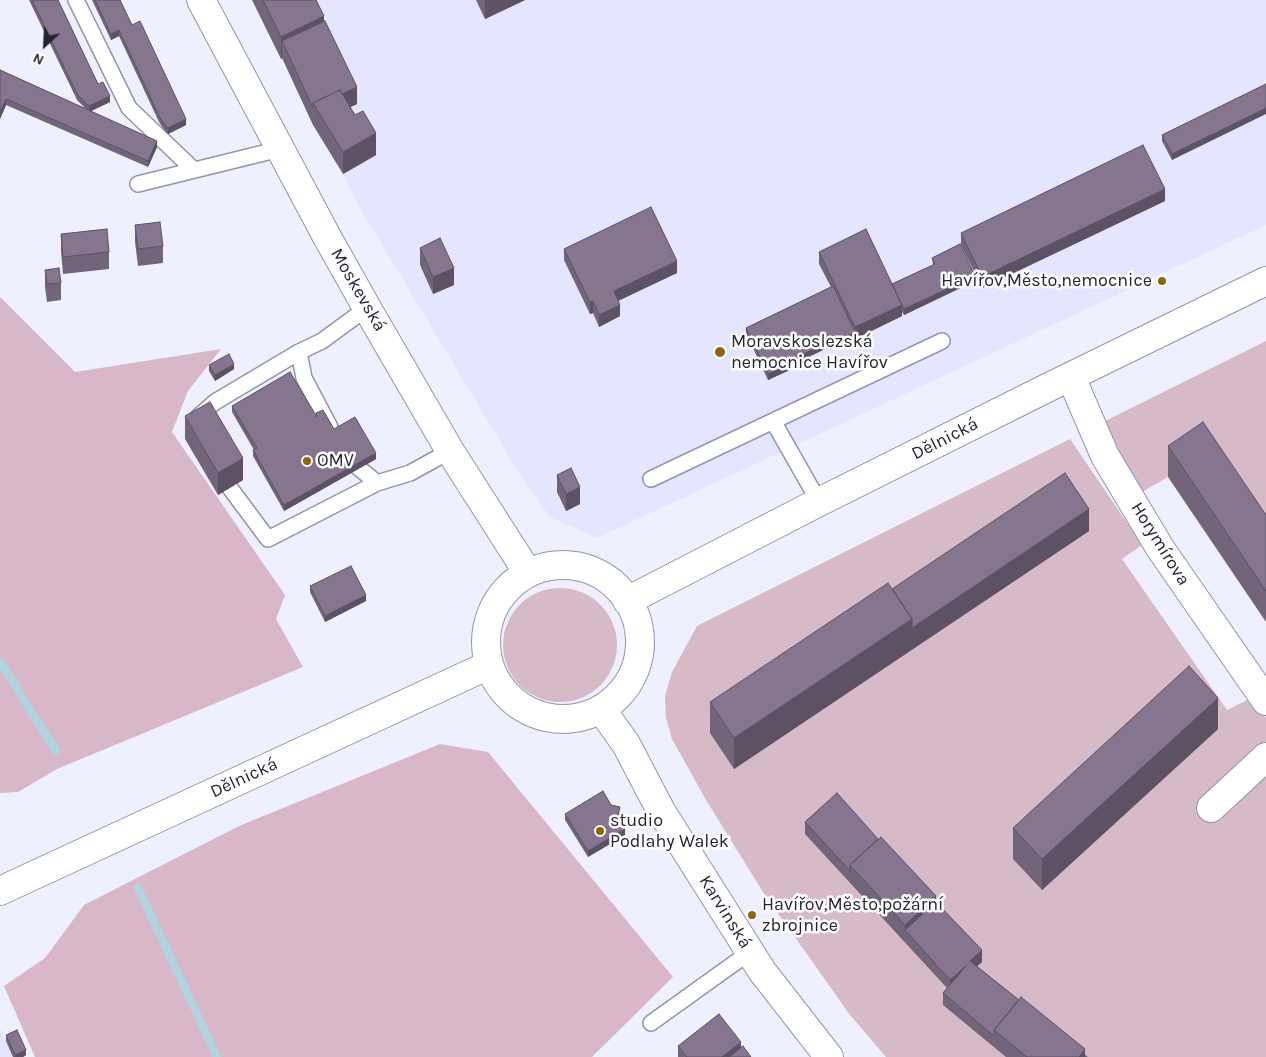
<!DOCTYPE html>
<meta charset="utf-8">
<style>
body{margin:0}
#map{position:relative;width:1266px;height:1057px;overflow:hidden;background:#eff0fe;font-family:Karla,sans-serif}
canvas{display:block}
.north{position:absolute;left:20px;top:20px;width:50px;height:50px;-webkit-text-stroke:4px #fff;paint-order:stroke;rotate:205deg;font-size:14px;font-weight:700;line-height:20px;text-align:center;color:#242531}
.north::after{content:'';display:block;margin:auto;width:18px;height:22px;background:#242531;clip-path:polygon(50% 0,100% 100%,50% 72%,0 100%)}
</style>
<div id="map">
<canvas width="1266" height="1057"></canvas>
<div class="north">N</div>
</div>
<script>
const ctx = document.querySelector('canvas').getContext('2d');
ctx.lineJoin = 'round';
function fill(path, color) { ctx.fillStyle = color; ctx.fill(path, 'evenodd'); }
const poly = rows => new Path2D(rows.map(r => 'M' + r).join(''));
function trace(path, color, width, dash) { ctx.strokeStyle = color; ctx.lineWidth = width; ctx.lineCap = dash ? 'butt' : 'round'; ctx.setLineDash(dash || []); ctx.stroke(path); }
function drawText(font, color, halo, rows, align = 'center') {
  ctx.font = font + ' Karla,sans-serif'; ctx.lineWidth = 5; ctx.setLineDash([]); ctx.textBaseline = 'middle'; ctx.strokeStyle = halo; ctx.fillStyle = color; for (const [text, x, y, turn = 0] of rows) {
    ctx.save(); ctx.translate(x, y); ctx.rotate((+turn || 0) * Math.PI / 180); ctx.textAlign = isNaN(turn) ? turn : align; if (halo) ctx.strokeText(text, 0, 0); ctx.fillText(text, 0, 0); ctx.restore();
  }
}
fill(poly([
 [253,0,1266,0,1266,225,597,538,550,517,523,479,357,203,343,174,313,125,283,59,281,59],
 [0,1028,10,1048,14,1057,0,1057]
]), '#e4e6ff');
fill(poly([
 [1266,341,1266,546,1203,453,1168,477,1142,492,1101,423],
 [1070,439,1142,545,1122,559,1227,710,1247,700,1259,707,1266,718,1266,1057,886,1057,850,1015,763,892,706,800,672,739,666,718,665,696,672,672,697,626],
 '503 645a57 57 0 1 1 114 0a57 57 0 1 1-114 0Z'
]), '#d6bac8');
fill(poly([
 [0,297,75,372,221,349,188,391,172,432,285,595,276,619,303,667,57,769,18,792,0,793],
 [440,744,488,752,673,977,592,1057,35,1057,4,986,45,958,84,905,239,826]
]), '#d8b8c8');
trace(poly([
 [0,662,56,751],
 [138,888,217,1057]
]), '#afd4df', 8);
const lane = poly([
 [76,0,129,108,194,170],
 [138,184,280,149],
 [198,417,215,402,299,352],
 [773,421,819,502],
 [330,427,304,378,299,352,322,341,367,308],
 [345,454,348,459,377,483,410,473,450,451],
 [651,479,942,341],
 [230,488,268,539,377,483],
 [651,1023,750,952]
]);
const street = poly([
 [201,0,326,235,367,308,450,451,528,573],
 [1071,377,1105,456,1160,548,1266,701],
 [601,709,626,744,661,811,762,971,829,1057],
 [1211,808,1266,757]
]);
const secondary = poly([
 '486 642a77 77 0 1 1 154 0a77 77 0 1 1-154 0Z',
 [627,601,819,502,1047,388,1266,281],
 [0,891,489,665]
]);
trace(lane, '#9194b3', 18);
trace(street, '#9194b3', 30);
trace(secondary, '#9194b3', 30);
trace(lane, '#fff', 15);
trace(street, '#fff', 28);
trace(secondary, '#fff', 28);
fill(poly([
 [29,0,58,0,98,84,110,102,91,111,157,147,148,167,6,105,0,119,0,70,86,109,77,100],
 [92,0,120,0,132,25,186,125,168,134,165,131,159,122,119,36,111,40],
 [252,0,316,0,357,104,350,107,376,155,343,174,313,125,282,58,281,59],
 [476,0,525,0,485,19],
 [1266,84,1172,160,1162,141,1162,135],
 [1165,201,982,288,961,245,961,233],
 [135,225,163,246,163,263,138,266,135,242],
 [61,234,109,252,109,269,63,274,61,251],
 [420,248,454,285,433,294,420,265],
 [564,249,677,273,618,300,620,316,599,327,593,313,590,314,564,260],
 [819,252,892,284,933,265,932,258,975,281,904,315,902,312,902,316,855,339,855,338,830,350,829,347,794,364,794,368,768,380,746,333,746,328,831,287,819,264],
 [45,270,61,283,61,300,47,302,45,287],
 [209,365,234,369,215,381,209,371],
 [232,406,316,416,376,459,284,511,253,456,253,450,254,450,232,412],
 [185,416,243,480,218,495,185,439],
 [1168,446,1266,515,1266,622,1168,477],
 [557,475,580,504,566,511,557,492],
 [1089,531,734,769,710,733,710,702,892,589],
 [310,586,366,601,325,622,310,592],
 [1218,729,1042,890,1013,859,1013,828],
 [611,805,620,813,619,817,625,835,588,857,565,820,565,814],
 [805,822,936,902,982,962,977,966,1088,1057,1006,1057,943,1005,943,993,947,988,805,834],
 [6,1035,26,1055,23,1057,13,1057,6,1041],
 [678,1046,741,1047,751,1057,678,1057]
]), '#72657a');
fill(poly([
 [485,0,525,0,485,19],
 [324,16,324,39,282,41,282,58,281,59,281,37],
 [119,30,119,36,111,40,111,34],
 [357,87,357,104,324,120,315,107],
 [110,96,110,102,89,112,89,106],
 [6,99,6,105,0,119,0,113],
 [1266,108,1266,114,1172,160,1172,154],
 [186,119,186,125,168,134,168,128],
 [376,133,376,155,343,174,343,152],
 [157,141,157,147,148,167,148,161],
 [1165,189,1165,201,982,288,982,277],
 [677,261,677,273,614,303,614,291],
 [454,268,454,285,433,294,433,277],
 [975,276,975,281,904,315,904,309],
 [593,301,593,313,590,314,590,302],
 [620,305,620,316,599,327,599,315],
 [902,305,902,316,855,339,855,327],
 [855,332,855,338,830,350,830,344],
 [829,342,829,347,794,364,794,368,768,380,768,374,793,359],
 [234,364,234,369,215,381,215,375],
 [376,453,376,459,284,511,284,505],
 [243,458,243,480,218,495,218,473],
 [580,487,580,504,566,511,566,494],
 [1089,509,1089,531,734,769,734,738,912,619],
 [366,595,366,601,325,622,325,616],
 [1218,698,1218,729,1042,890,1042,859],
 [625,829,625,835,588,857,588,851],
 [936,896,936,913,905,930,905,925],
 [982,950,982,962,970,972,970,961],
 [967,965,950,991,950,980],
 [741,1042,741,1054,737,1057,722,1057],
 [1085,1049,1085,1057,1079,1057],
 [26,1050,26,1055,23,1057,15,1057,15,1055]
]), '#5d5263');
const building = poly([
 [32,0,58,0,98,84,103,82,110,96,89,106,77,94,32,0],
 [95,0,120,0,132,25,140,21,186,119,168,128,165,125,159,116,119,30,111,34,95,0],
 [263,0,316,0,324,16,281,37,263,0],
 [325,21,357,87,342,94,340,90,313,103,313,108,282,41,325,21],
 [0,70,157,141,148,161,6,99,0,113,0,70],
 [1266,84,1266,108,1172,154,1162,135,1266,84],
 [340,90,355,115,363,111,376,133,343,152,313,103,340,90],
 [1143,145,1165,189,982,277,961,233,1143,145],
 [651,207,677,261,614,291,620,305,599,315,593,301,590,302,564,249,651,207],
 [160,222,163,246,138,249,135,225,160,222],
 [107,229,109,252,63,257,61,234,107,229],
 [866,229,902,305,855,327,819,252,866,229],
 [440,238,454,268,433,277,420,248,440,238],
 [960,244,975,276,904,309,892,284,935,264,932,258,960,244],
 [59,268,61,283,47,284,45,270,59,268],
 [833,286,855,332,830,344,829,342,793,359,794,362,768,374,746,328,833,286],
 [229,354,234,364,215,375,209,365,229,354],
 [290,372,317,417,316,413,323,410,334,429,355,417,376,453,284,505,253,450,257,448,232,406,290,372],
 [210,402,243,458,218,473,185,416,210,402],
 [1203,422,1266,515,1266,591,1168,446,1203,422],
 [571,468,580,487,566,494,557,475,571,468],
 [1065,473,1089,509,912,628,912,619,892,589,1065,473],
 [351,566,366,595,325,616,310,586,351,566],
 [888,583,912,619,734,738,710,702,888,583],
 [1189,666,1218,698,1042,859,1013,828,1189,666],
 [603,791,611,805,620,807,618,816,625,829,588,851,565,814,603,791],
 [837,793,878,839,850,865,850,871,805,822,837,793],
 [881,837,936,896,905,925,850,865,881,837],
 [936,902,982,950,970,961,1019,1000,994,1030,994,1036,943,993,967,965,950,980,905,930,936,902],
 [1021,997,1085,1049,1079,1057,1027,1057,994,1030,1021,997],
 [719,1014,741,1042,722,1057,687,1057,678,1046,719,1014],
 [17,1030,26,1050,15,1055,6,1035,17,1030],
 [743,1046,751,1057,729,1057,743,1046]
]);
fill(building, '#85758e');
trace(building, '#5d5263', 1);
for (const [x, y, r, color] of [
 [1162,281,5,"#8d680b"],
 [720,352,6,"#8d680b"],
 [307,461,5,"#8d680b"],
 [600,831,5,"#8d680b"],
 [752,915,5,"#8d680b"]
]) { const dot = new Path2D(); dot.arc(x, y, r, 0, 2 * Math.PI); ctx.fillStyle = color; ctx.fill(dot); trace(dot, '#fff', 2); }
drawText('18px', '#242531', '#fff', [
 ["Havířov,Město,nemocnice",1152,281,"right"],
 ["Moravskoslezská",731,342],
 ["nemocnice Havířov",731,363],
 ["OMV",317,461],
 ["studio",610,821],
 ["Podlahy Walek",610,842],
 ["Havířov,Město,požární",762,905],
 ["zbrojnice",762,926]
], 'left');
drawText('18px', '#242531', '#fff', [
 ["Moskevská",358,290,60],
 ["Dělnická",945,439,-27],
 ["Horymírova",1160,544,58],
 ["Dělnická",244,778,-25],
 ["Karvinská",725,912,58]
]);
</script>
